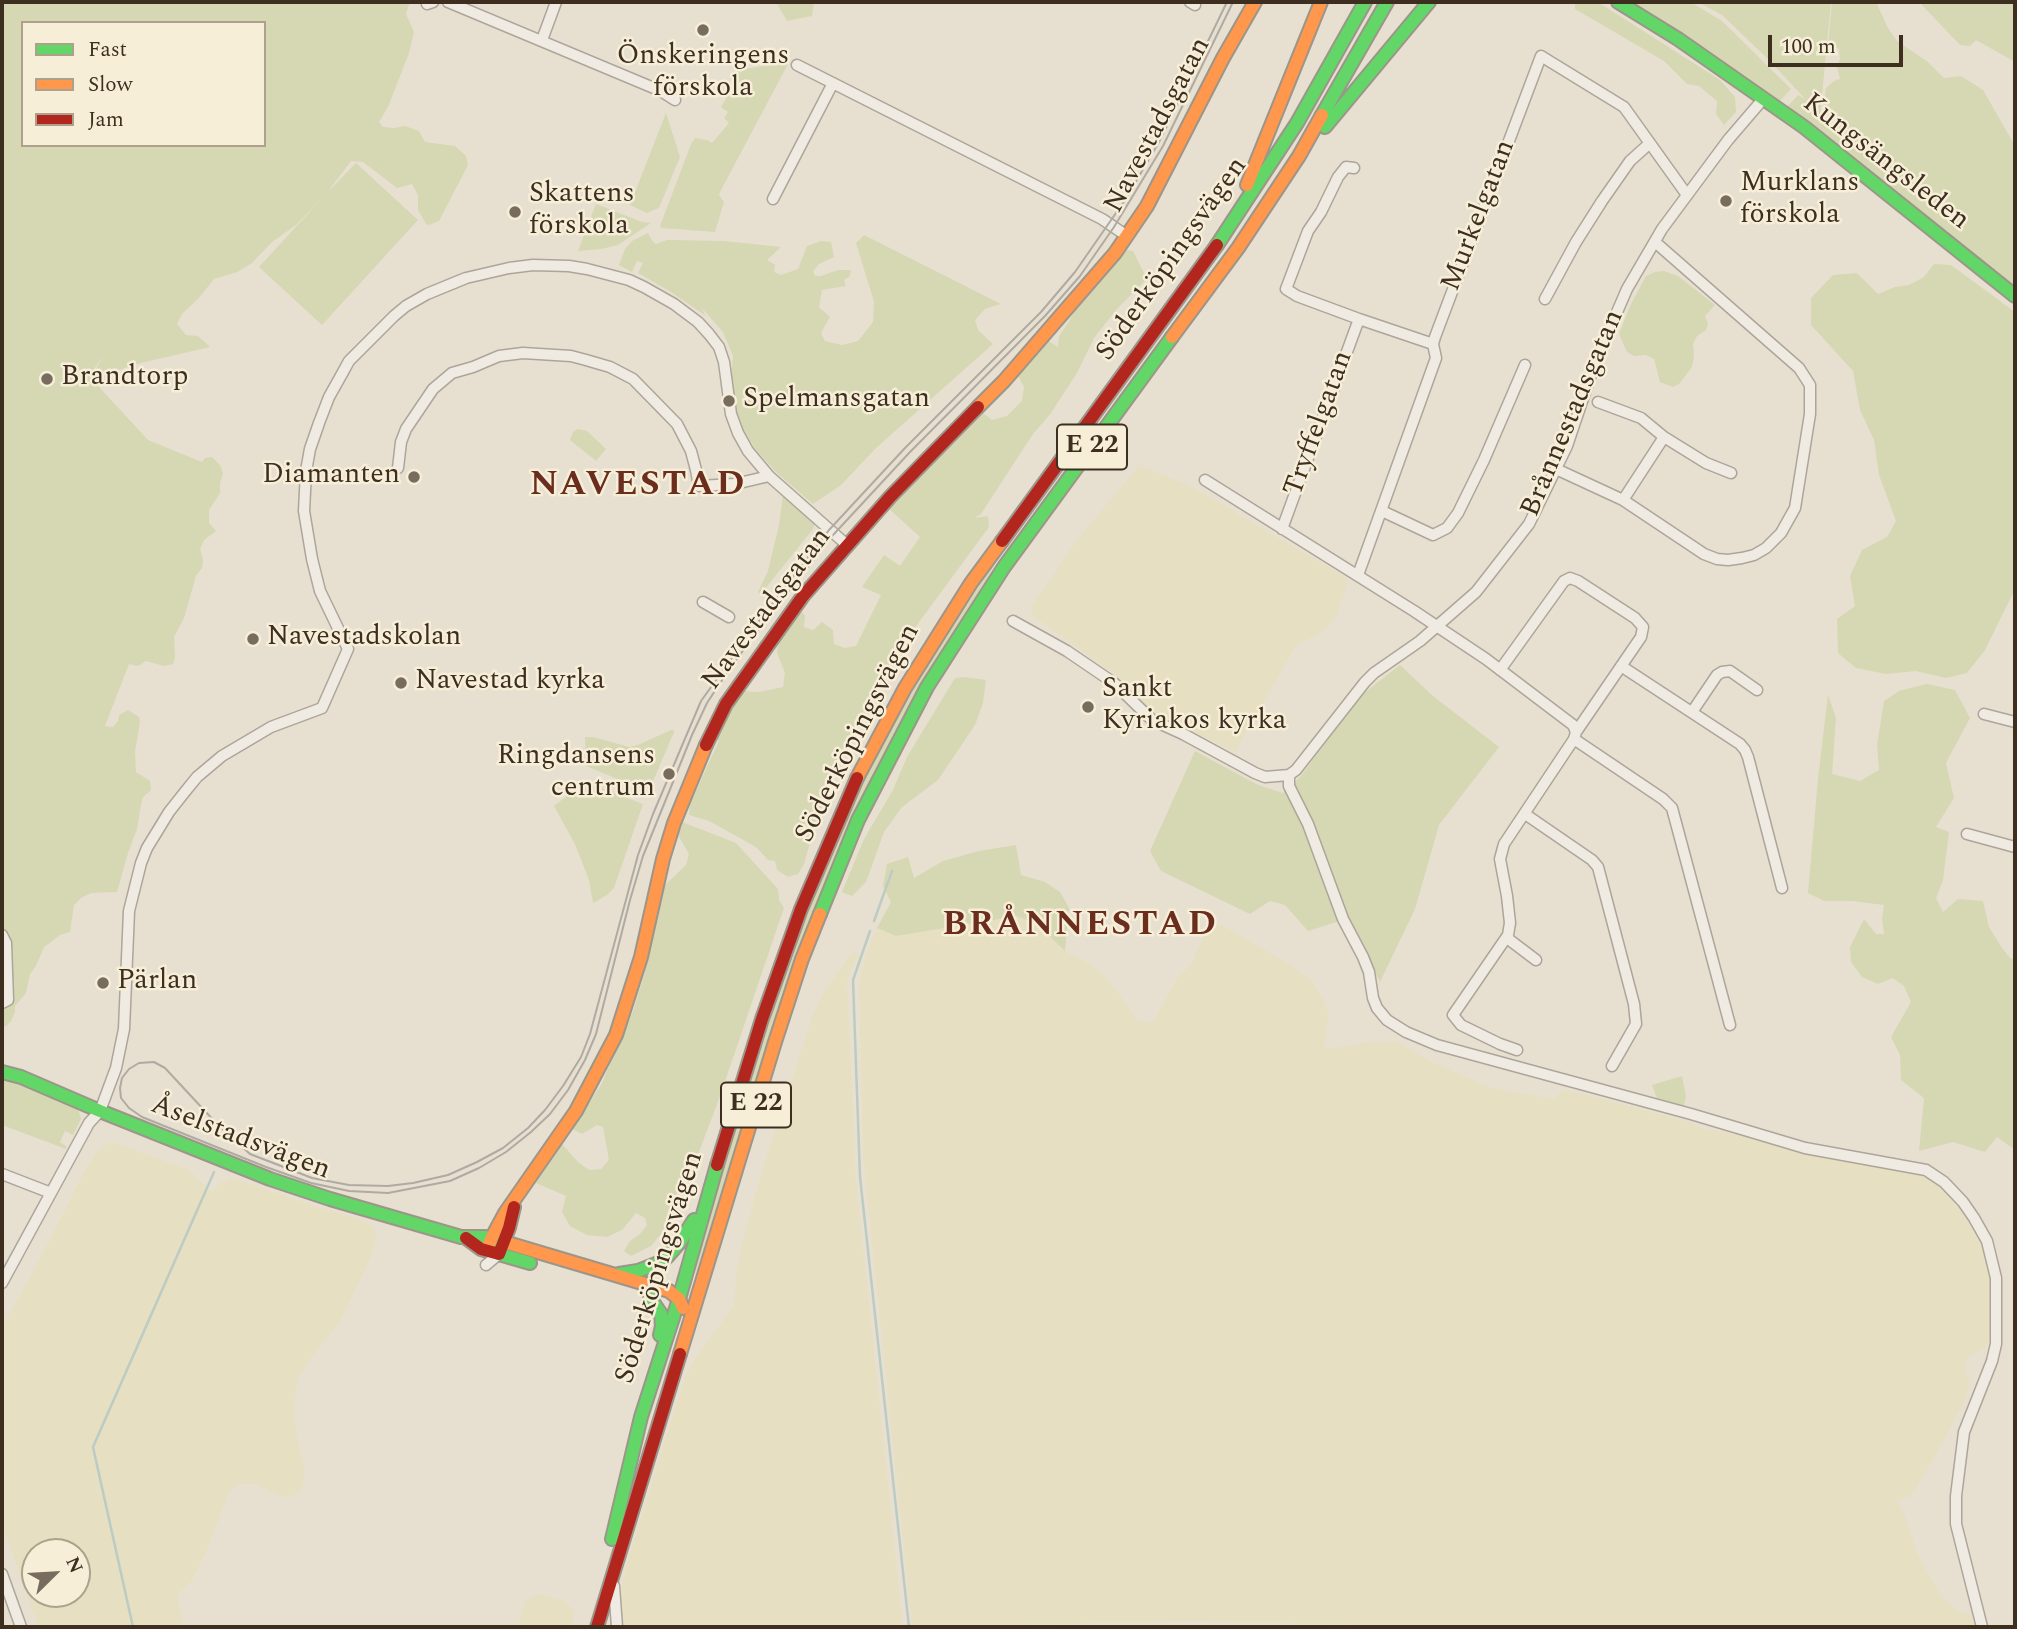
<!DOCTYPE html>
<meta charset="utf-8">
<style>
body{margin:0}
#map{position:relative;width:2017px;height:1629px;overflow:hidden;background:#e7e0d1;font-family:Spectral,serif}
canvas{display:block}
.frame{position:absolute;inset:0;border:4px solid #3d2e20;pointer-events:none}
.legend{position:absolute;left:21px;top:21px;width:245px;height:126px;box-sizing:border-box;background:#f7eed8;border:2px solid #ada18e;margin:0;padding:9px 12px;list-style:none;font-size:21px;color:#3d2e20}
.legend li{display:flex;align-items:center;gap:14px;height:35px}
.legend b{width:35px;border:2px solid #ada18e}
.north{position:absolute;left:21px;top:1538px;width:70px;height:70px;box-sizing:border-box;background:#f7eed8;border:2px solid #ada18e;border-radius:50%;rotate:66deg;font-size:19px;font-weight:700;line-height:28px;text-align:center;color:#3d2e20}
.north::after{content:'';display:block;margin:auto;width:24px;height:32px;background:#786c5e;clip-path:polygon(50% 0,100% 100%,50% 72%,0 100%)}
.scale{position:absolute;left:1768px;top:35px;width:135px;height:32px;box-sizing:border-box;border:4px solid #3d2e20;border-top:0;padding-left:9px;font-size:21px;line-height:24px;white-space:nowrap;color:#3d2e20;-webkit-text-stroke:5px #f7eed8;paint-order:stroke}
</style>
<div id="map">
<canvas width="2017" height="1629"></canvas>
<div class="frame"></div>
<ul class="legend">
<li><b style="height:9px;background:#63d668"></b>Fast</li>
<li><b style="height:9px;background:#ff974d"></b>Slow</li>
<li><b style="height:9px;background:#b3261e"></b>Jam</li>
</ul>
<div class="north">N</div>
<div class="scale">100 m</div>
</div>
<script>
const ctx = document.querySelector('canvas').getContext('2d');
ctx.lineJoin = 'round';
function fill(path, color) { ctx.fillStyle = color; ctx.fill(path, 'evenodd'); }
const poly = rows => new Path2D(rows.map(r => 'M' + r).join(''));
function trace(path, color, width, dash) { ctx.strokeStyle = color; ctx.lineWidth = width; ctx.lineCap = dash ? 'butt' : 'round'; ctx.setLineDash(dash || []); ctx.stroke(path); }
function drawText(font, color, halo, rows, align = 'center') {
  ctx.font = font + ' Spectral,serif'; ctx.lineWidth = 5; ctx.setLineDash([]); ctx.textBaseline = 'middle'; ctx.strokeStyle = halo; ctx.fillStyle = color; for (const [text, x, y, turn = 0] of rows) {
    ctx.save(); ctx.translate(x, y); ctx.rotate((+turn || 0) * Math.PI / 180); ctx.textAlign = isNaN(turn) ? turn : align; if (halo) ctx.strokeText(text, 0, 0); ctx.fillText(text, 0, 0); ctx.restore();
  }
}
fill(poly([
 [1140,465,1194,488,1343,576,1348,581,1337,615,1327,628,1317,635,1297,644,1235,752,1159,716,1142,702,1116,675,1033,616,1031,610,1032,605,1083,532],
 [1017,916,1038,925,1065,951,1090,964,1109,980,1138,1021,1153,1023,1177,978,1191,965,1208,926,1220,924,1291,965,1312,981,1323,999,1329,1015,1324,1047,1336,1048,1369,1042,1397,1042,1430,1061,1491,1088,1554,1099,1559,1093,1567,1090,1689,1122,1703,1129,1723,1132,1920,1171,1949,1192,1970,1219,1986,1249,1993,1299,1991,1334,1985,1348,1967,1358,1965,1367,1970,1384,1966,1398,1934,1458,1911,1496,1897,1501,1905,1516,1918,1555,1942,1598,1960,1612,1971,1614,1976,1627,1445,1627,1186,1621,942,1627,912,1625,863,1156,859,983,867,951,877,928,896,936],
 [855,952,859,954,851,970,847,982,856,1181,903,1627,621,1627,622,1583,628,1559,685,1377,697,1356,734,1305,736,1277,742,1244,762,1171,813,1014,824,992,849,957],
 [112,1142,189,1170,212,1192,218,1184,232,1178,320,1208,365,1221,373,1227,377,1237,372,1254,341,1320,311,1358,298,1378,294,1404,296,1431,305,1472,303,1484,298,1493,290,1497,281,1496,256,1484,239,1484,229,1492,205,1555,192,1581,177,1595,184,1627,38,1627,2,1523,2,1327,41,1257,83,1174,99,1148],
 [77,1552,77,1594,35,1594,35,1552],
 [538,1594,565,1601,574,1610,573,1627,518,1627,526,1600]
]), '#e6dfc2');
fill(poly([
 [2,2,410,2,406,14,414,32,409,53,388,107,379,122,383,127,394,128,405,126,419,131,425,142,455,146,466,156,468,165,439,221,429,225,426,224,418,210,418,195,412,184,397,188,363,162,351,161,327,193,356,163,418,220,322,325,259,267,325,195,296,225,272,242,252,263,237,272,214,279,198,299,182,314,177,324,186,335,198,336,210,347,132,365,108,375,94,372,104,355,89,376,148,440,202,462,205,458,212,457,220,465,223,474,220,483,220,493,209,510,209,523,216,531,204,540,200,549,203,560,202,568,196,576,184,618,174,637,175,658,173,664,164,666,146,661,138,666,129,664,105,726,113,727,118,721,119,715,128,710,139,717,140,722,135,752,136,772,150,781,151,790,143,797,141,805,137,829,128,853,117,892,91,893,81,898,74,905,70,932,60,935,44,947,36,966,30,974,26,993,15,1006,15,1012,11,1021,5,1027,2,1025],
 [23,23,264,23,264,145,23,145],
 [776,2,814,2,812,16,787,21],
 [1575,2,1598,2,1720,80,1735,97,1736,112,1724,125,1716,114,1717,101,1699,86,1687,84,1664,61,1575,9],
 [1632,2,1690,2,1694,4,1722,21,1791,89,1780,101],
 [1698,2,1831,2,1820,116,1824,121,1843,133,1838,126,1837,116,1834,114,1822,115,1826,88,1834,81,1840,79,1837,67,1840,59,1839,49,1835,47,1828,47,1832,2,1876,2,1888,28,1897,41,1928,62,1944,78,1961,76,1983,90,2015,146,2015,286,1808,120,1787,107,1798,95,1806,100,1771,62,1722,15],
 [1919,2,2015,2,2015,62,1976,40,1970,46,1960,45],
 [781,63,788,64,721,190,719,195,724,202,715,232,662,228,660,226,691,144,695,138,707,140,712,143,729,123,724,118,728,112,721,107,729,93,738,70],
 [666,113,680,157,659,208,647,213,630,205],
 [596,204,642,222,651,223,618,245,601,249,578,251],
 [648,233,653,242,656,244,667,240,724,241,781,247,767,260,775,265,774,272,781,275,798,269,807,246,821,241,831,242,834,257,819,264,813,271,815,276,821,276,838,270,851,270,850,276,844,280,846,286,822,290,819,307,830,317,821,333,825,341,842,345,858,341,873,322,874,302,856,243,864,235,1001,304,985,309,975,320,978,330,993,344,876,448,841,485,813,504,776,472,756,450,743,429,733,403,731,378,733,356,723,332,700,306,706,316,671,292,638,273,643,263,637,261,632,272,619,265,625,249,632,241],
 [1126,250,1133,251,1147,279,1117,309,1094,338,1077,373,1051,413,1033,434,981,514,974,518,988,516,989,527,900,648,833,778,814,828,804,864,798,874,788,877,777,870,775,861,768,860,756,847,709,821,689,815,690,804,719,741,715,738,742,691,759,692,783,687,785,673,777,653,778,641,799,610,805,615,804,627,813,630,822,622,833,630,834,644,845,648,856,646,881,595,862,587,884,555,900,566,920,537,888,508,979,410,992,420,1007,416,1022,401,1024,387,1017,374,1047,340,1058,347,1059,336,1070,320,1074,310],
 [1934,264,1951,265,2015,312,2015,589,1985,650,1967,673,1946,678,1916,671,1886,674,1856,668,1838,653,1837,619,1855,606,1850,576,1862,550,1887,537,1896,521,1879,475,1874,440,1860,410,1853,371,1811,325,1811,298,1833,275,1857,273,1878,294,1895,287,1909,285,1924,277],
 [1664,271,1678,276,1715,305,1705,316,1708,324,1706,330,1697,336,1693,344,1694,356,1692,367,1679,384,1673,387,1660,382,1654,359,1646,355,1634,356,1627,352,1619,334,1630,306,1646,276,1655,272],
 [578,429,587,431,606,449,596,461,570,440,573,432],
 [783,495,815,523,813,529,761,594,758,592,768,571,779,525],
 [1005,547,874,775,694,1278,715,1194,787,966,847,816,874,760,930,660],
 [1400,665,1433,696,1499,747,1439,825,1415,909,1380,982,1346,919,1308,931,1285,905,1270,901,1250,914,1161,871,1150,851,1195,751,1258,785,1283,793,1301,776,1359,697],
 [964,677,986,680,983,703,975,725,938,780,902,807,884,832,866,882,852,896,842,892,864,839,893,790,907,757,955,678],
 [1927,684,1955,690,1970,718,1946,763,1954,798,1936,827,1949,832,1943,880,1936,898,1943,912,1958,899,1983,901,1989,927,2002,948,2010,958,2015,960,2015,1150,1997,1137,1985,1152,1953,1142,1919,1151,1924,1098,1901,1080,1900,1055,1891,1037,1911,1002,1904,986,1893,978,1878,984,1862,977,1851,962,1850,947,1864,919,1876,934,1884,934,1882,918,1884,905,1852,901,1824,901,1808,893,1818,779,1828,695,1836,718,1832,774,1860,781,1879,770,1877,745,1884,701,1899,691],
 [671,730,674,730,674,732,651,786,642,789,586,766,585,737,593,737,629,747,638,745],
 [583,781,643,804,614,888,607,895,593,903,589,880,575,844,554,806,581,785],
 [682,822,736,843,778,889,779,900,784,908,719,1099,674,1218,651,1246,631,1256,624,1251,630,1241,640,1234,647,1225,645,1218,636,1213,622,1230,607,1237,587,1235,570,1226,562,1212,566,1196,536,1183,562,1144,578,1162,589,1170,601,1169,609,1160,603,1127,597,1125,582,1134,572,1129,601,1085,633,1011,645,972,664,886,686,865,689,854,678,835],
 [1016,845,1021,875,1045,882,1060,892,1069,908,1065,951,1038,925,1017,916,896,936,877,928,891,902,883,886,887,864,908,857,914,878,943,861,979,851],
 [1682,1076,1686,1096,1684,1106,1658,1101,1652,1085],
 [2,1079,69,1103,78,1109,81,1119,73,1135,65,1131,60,1142,67,1147,66,1149,2,1125]
]), '#d6d7b3');
trace(poly([
 [874,921,892,871],
 [870,931,853,980,860,1177,909,1627],
 [133,1627,93,1447,214,1172]
]), '#bcccc2', 2.5);
const street = poly([
 [448,2,661,91,675,100],
 [1190,2,1195,5],
 [427,4,433,2],
 [542,40,556,2],
 [797,65,1102,219,1127,236],
 [773,199,833,83],
 [1545,299,1576,242,1602,201,1630,161,1650,143],
 [1359,319,1433,344],
 [1598,402,1641,418,1664,437,1706,463,1731,473],
 [398,468,401,442,406,429,433,389,452,373,473,367,499,356,523,353,571,356,586,360,610,367,633,379,677,424,691,451,696,470,699,486,735,484,769,476],
 [1556,469,1623,500,1704,554,1717,559,1728,560,1742,558,1754,555,1766,548,1781,533,1795,508,1810,414,1810,385,1799,368,1655,242],
 [1205,480,1414,611,1486,659,1573,725,1576,732,1574,739,1504,844,1500,859,1507,896,1510,923,1508,935,1453,1015,1461,1025,1500,1044,1517,1050],
 [1623,500,1664,437],
 [1382,511,1433,535,1447,528,1458,513,1484,460,1525,365],
 [1282,529,1359,319,1297,296,1286,289,1308,231,1321,212,1338,177,1346,167,1354,168],
 [1358,575,1436,358,1433,344,1435,337,1541,56,1624,107,1687,195],
 [703,602,729,617],
 [1013,621,1067,651,1114,683,1152,720,1183,734,1255,773,1265,777,1289,775,1296,770,1365,682,1374,673,1420,641,1476,592,1529,524,1567,446,1595,363,1627,289,1662,229,1728,140,1764,98],
 [1621,666,1740,744,1745,750,1748,757,1782,888],
 [1500,670,1564,581,1570,578,1578,581,1635,618,1643,627,1641,637,1576,732],
 [1692,712,1717,675,1722,672,1730,671,1757,690],
 [1984,714,2015,722],
 [1574,739,1663,799,1672,808,1730,1025],
 [1289,775,1289,786,1308,824,1343,919,1363,957,1369,972,1373,998,1377,1008,1387,1020,1406,1032,1437,1045,1691,1114,1805,1148,1926,1170,1944,1182,1963,1202,1974,1218,1987,1241,1996,1278,1996,1344,1992,1361,1964,1432,1956,1496,1956,1524,1982,1627],
 [1525,814,1592,860,1598,867,1634,1004,1636,1024,1612,1066],
 [1967,834,2015,847],
 [2,935,6,943,8,1000,2,1003],
 [1507,938,1536,960],
 [2,1174,51,1193],
 [486,1265,499,1254],
 [2,1283,89,1123,100,1111,116,1068,124,1029,129,911,141,863,147,848,169,812,184,793,197,777,222,756,271,727,322,708,348,649,320,591,312,559,304,511,306,471,310,449,319,423,329,397,343,372,349,361,394,316,406,306,427,294,466,278,509,268,533,265,569,266,587,269,629,280,644,287,674,304,698,322,709,334,719,347,724,362,731,414,738,433,748,451,769,476,847,545],
 [2,1574,21,1627],
 [614,1586,617,1627]
]);
const fast = poly([
 [1618,2,1678,39,1804,127,2015,296],
 [1322,115,1387,2],
 [1325,127,1429,2],
 [1217,245,1297,123,1365,2],
 [820,914,858,820,927,687,1004,567,1172,337],
 [2,1072,21,1077,100,1111,270,1179,330,1199,461,1237,485,1237,496,1240],
 [499,1254,530,1263],
 [619,1274,638,1271,656,1264,667,1257,680,1242,694,1220],
 [650,1298,661,1314,662,1326,660,1335],
 [612,1539,641,1417,679,1299,717,1165]
]);
const slow = poly([
 [1247,185,1321,2],
 [1172,337,1238,248,1299,156,1322,115],
 [978,407,1004,381,1115,253,1147,206,1223,58,1255,2],
 [857,778,905,688,971,583,1002,541],
 [504,1242,669,1291,679,1299,683,1308],
 [487,1251,491,1239,505,1213,576,1111,616,1035,641,957,663,859,674,823,706,745],
 [680,1354,775,1042,802,959,820,914]
]);
const jam = poly([
 [1002,541,1217,245],
 [706,745,726,704,803,596,890,497,978,407],
 [717,1165,762,1019,801,909,857,778],
 [466,1238,481,1249,499,1254,509,1228,514,1207],
 [597,1627,680,1354]
]);
trace(street, '#ada599', 13);
trace(fast, '#9c958a', 16);
trace(slow, '#9c958a', 16);
trace(jam, '#9c958a', 16);
trace(street, '#efebe3', 10);
trace(fast, '#63d668', 12);
trace(slow, '#ff974d', 12);
trace(jam, '#b3261e', 12);
trace(poly([
 [1227,2,1159,142,1125,200,1075,272,1041,312,905,448,829,530,752,630,701,701,653,814,638,855,590,1034,581,1057,563,1086,545,1110,528,1128,503,1148,477,1162,448,1175,413,1183,388,1186,349,1185,312,1178,250,1154,217,1124,165,1068,154,1062,139,1063,129,1069,122,1078,120,1088,121,1098,129,1108,142,1117,266,1167,311,1183,349,1191,388,1193,450,1181,479,1168,506,1152,531,1132,550,1114,568,1090,585,1060,596,1034,630,900,643,856,692,735,707,703,728,671,756,633,834,534,910,452,1045,316,1080,276,1114,227,1163,146,1233,2]
]), '#afaaa2', 2);
for (const [x, y, r, color] of [
 [703,30,7,"#786c5e"],
 [1726,201,7,"#786c5e"],
 [515,212,7,"#786c5e"],
 [47,379,7,"#786c5e"],
 [729,401,7,"#786c5e"],
 [414,477,7,"#786c5e"],
 [253,639,7,"#786c5e"],
 [401,683,7,"#786c5e"],
 [1088,707,7,"#786c5e"],
 [669,774,7,"#786c5e"],
 [103,983,7,"#786c5e"]
]) { const dot = new Path2D(); dot.arc(x, y, r, 0, 2 * Math.PI); ctx.fillStyle = color; ctx.fill(dot); trace(dot, '#f7eed8', 2.5); }
for (const [x, y, w] of [
 [1092,447,70],
 [756,1105,70]
]) { const box = new Path2D(); box.roundRect(x - w / 2, y - 22.5, w, 45, 5); ctx.fillStyle = '#f7eed8'; ctx.fill(box); trace(box, '#3d2e20', 2); }
drawText('bold 26px', '#3d2e20', null, [
 ["E 22",1092,447],
 ["E 22",756,1105]
]);
drawText('28px', '#3d2e20', '#f7eed8', [
 ["Önskeringens",703,58,"center"],
 ["förskola",703,90,"center"],
 ["Murklans",1740,185],
 ["förskola",1740,217],
 ["Skattens",529,196],
 ["förskola",529,228],
 ["Brandtorp",61,379],
 ["Spelmansgatan",743,401],
 ["Diamanten",400,477,"right"],
 ["Navestadskolan",267,639],
 ["Navestad kyrka",415,683],
 ["Sankt",1102,691],
 ["Kyriakos kyrka",1102,723],
 ["Ringdansens",655,758,"right"],
 ["centrum",655,790,"right"],
 ["Pärlan",117,983]
], 'left');
drawText('28px', '#3d2e20', '#f7eed8', [
 ["Navestadsgatan",1159,126,-62],
 ["Kungsängsleden",1885,163,38],
 ["Murkelgatan",1480,216,-69],
 ["Söderköpingsvägen",1173,260,-55],
 ["Brånnestadsgatan",1574,414,-67],
 ["Tryffelgatan",1320,424,-70],
 ["Navestadsgatan",768,610,-53],
 ["Söderköpingsvägen",859,734,-63],
 ["Åselstadsvägen",240,1139,21],
 ["Söderköpingsvägen",661,1268,-73]
]);
ctx.letterSpacing = '2px';
drawText('bold 35px', '#6b2e1e', '#f7eed8', [
 ["NAVESTAD",638,487],
 ["BRÅNNESTAD",1080,927]
]);
ctx.letterSpacing = '0px';
</script>
